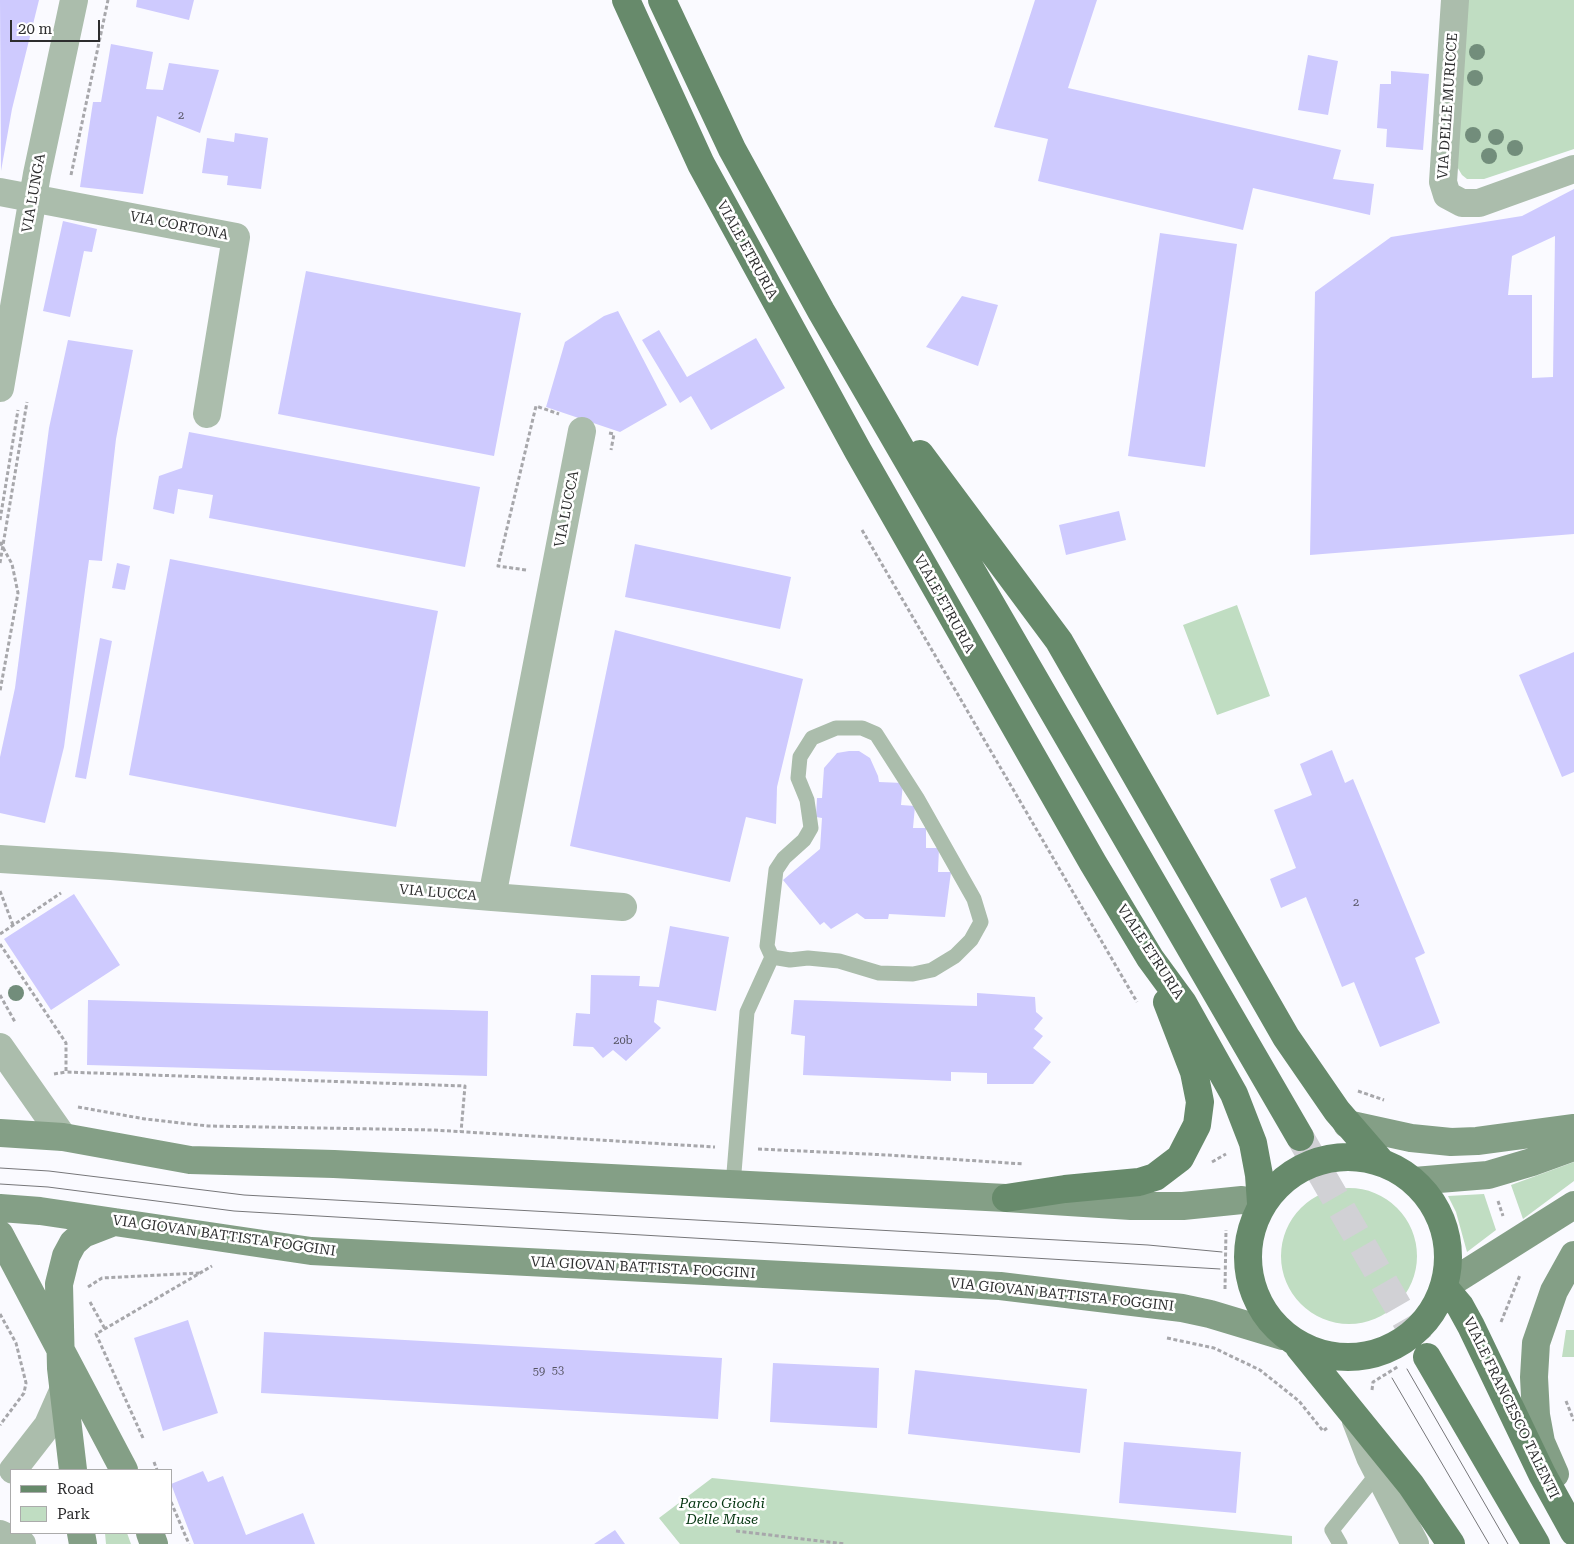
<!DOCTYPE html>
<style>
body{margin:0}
#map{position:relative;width:1574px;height:1544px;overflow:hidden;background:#fafaff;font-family:"Roboto Serif",serif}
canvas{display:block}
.legend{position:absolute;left:10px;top:1469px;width:162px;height:65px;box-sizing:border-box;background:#fff;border:1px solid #ababab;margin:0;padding:6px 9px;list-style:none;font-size:15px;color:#2d2d2e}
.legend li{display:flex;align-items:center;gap:10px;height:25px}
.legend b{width:25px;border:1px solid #ababab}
.scale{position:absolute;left:10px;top:20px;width:90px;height:22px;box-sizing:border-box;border:2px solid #2d2d2e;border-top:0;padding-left:6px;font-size:15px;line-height:18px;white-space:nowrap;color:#2d2d2e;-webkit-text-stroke:4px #fff;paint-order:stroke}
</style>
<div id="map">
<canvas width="1574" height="1544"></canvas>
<ul class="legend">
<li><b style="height:6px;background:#678a6b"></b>Road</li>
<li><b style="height:14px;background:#c0ddc2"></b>Park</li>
</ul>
<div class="scale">20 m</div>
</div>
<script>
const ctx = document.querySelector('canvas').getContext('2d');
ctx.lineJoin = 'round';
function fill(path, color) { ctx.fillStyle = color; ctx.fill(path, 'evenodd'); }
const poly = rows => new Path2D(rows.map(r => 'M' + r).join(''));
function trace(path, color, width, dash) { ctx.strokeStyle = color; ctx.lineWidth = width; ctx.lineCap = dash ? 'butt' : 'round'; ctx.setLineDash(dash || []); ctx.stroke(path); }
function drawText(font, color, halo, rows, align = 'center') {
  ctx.font = font + ' "Roboto Serif",serif'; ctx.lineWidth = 5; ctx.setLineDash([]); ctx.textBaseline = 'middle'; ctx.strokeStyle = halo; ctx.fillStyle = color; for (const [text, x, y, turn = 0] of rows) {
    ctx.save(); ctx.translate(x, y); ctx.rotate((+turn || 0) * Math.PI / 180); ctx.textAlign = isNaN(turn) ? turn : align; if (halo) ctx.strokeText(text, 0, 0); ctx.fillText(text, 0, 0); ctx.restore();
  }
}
fill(poly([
 [1468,0,1574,0,1574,149,1484,179,1467,179,1462,175,1456,165],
 [1237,605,1270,696,1217,715,1183,625],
 [1574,1162,1574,1181,1523,1219,1511,1185],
 '1281 1256a68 68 0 1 1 136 0a68 68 0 1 1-136 0Z',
 [1484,1194,1496,1230,1467,1252,1456,1212,1448,1196],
 [1566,1330,1574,1330,1574,1357,1562,1357],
 [712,1478,1292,1536,1292,1544,680,1544,659,1518],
 [105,1533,127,1533,131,1544,106,1544]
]), '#c0ddc2');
fill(poly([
 [0,0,39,0,12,109,1,171],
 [137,0,194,0,189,20,136,7],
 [1035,0,1097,0,1068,88,1341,150,1333,179,1374,184,1370,215,1253,188,1243,230,1038,181,1048,139,994,127],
 [111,44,153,52,146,89,163,90,169,63,219,70,200,133,157,116,143,194,80,187,93,102,101,102],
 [1308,55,1338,61,1328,115,1298,110],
 [1391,71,1429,74,1423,150,1386,147,1387,129,1377,128,1380,84,1391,84],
 [235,133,268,138,261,189,227,185,228,176,202,173,207,138,234,142],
 [1574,189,1574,534,1310,555,1315,292,1391,237,1522,216],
 [1555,236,1553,377,1532,378,1532,295,1508,295,1512,256],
 [63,221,97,229,92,252,84,251,70,317,43,311],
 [1160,233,1237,244,1205,467,1128,456],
 [306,271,521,313,494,456,278,414],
 [962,296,998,305,978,366,926,347],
 [618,311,667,405,620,432,546,407,565,342,604,316],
 [659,330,687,377,756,338,785,388,711,430,691,396,680,403,642,340],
 [68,340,133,350,116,439,102,561,89,560,64,747,45,823,0,813,0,757,15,688,49,428],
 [189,432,480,487,465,567,209,518,213,495,178,489,174,514,153,509,159,476,182,468],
 [1119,511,1126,540,1066,555,1059,525],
 [635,544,791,577,780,629,625,597],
 [170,559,438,611,396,827,129,775],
 [117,563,130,566,125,590,112,588],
 [615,630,803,679,777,787,776,824,746,817,730,882,570,846],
 [100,638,112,641,86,779,75,777],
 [1574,652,1574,772,1562,777,1519,675],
 [1332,750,1345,783,1353,779,1425,953,1415,958,1440,1023,1380,1047,1354,982,1342,987,1306,897,1281,908,1270,879,1296,868,1274,810,1312,795,1300,764],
 [849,751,859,751,870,758,878,776,879,782,903,783,901,805,915,806,913,828,926,828,926,848,939,848,938,872,951,872,945,917,889,914,888,919,865,919,857,913,831,929,824,922,820,925,783,880,820,849,822,818,816,817,817,798,822,798,824,768,837,753],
 [74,894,120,965,51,1010,4,939],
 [670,926,729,937,716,1011,657,1000,654,1022,661,1028,626,1061,613,1050,603,1058,593,1047,573,1046,576,1013,590,1014,591,975,640,976,639,986,659,987],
 [977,993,1035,997,1036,1012,1043,1018,1034,1029,1043,1036,1033,1048,1051,1062,1033,1084,987,1084,987,1073,951,1072,951,1081,803,1075,805,1036,791,1034,794,1000,977,1006],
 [88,1000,488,1011,487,1076,87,1065],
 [188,1320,218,1413,163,1431,134,1338],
 [264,1332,722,1358,718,1419,261,1393],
 [773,1363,879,1368,877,1428,770,1422],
 [915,1370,1087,1389,1080,1453,908,1434],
 [1124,1442,1241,1452,1236,1513,1119,1503],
 [203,1471,208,1482,223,1476,246,1535,303,1513,315,1544,194,1544,171,1484],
 [615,1530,625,1544,594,1544]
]), '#cecafe');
trace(poly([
 [1300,1137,1427,1357]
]), '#d1d1d5', 28, [28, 14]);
trace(poly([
 [71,175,108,0],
 [609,433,614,434,611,450],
 [0,520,18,410],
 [862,530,1137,1002],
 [0,542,12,564,18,593,0,691],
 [0,563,27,402],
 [526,570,498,566,536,406,559,414],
 [0,891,13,925],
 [0,934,61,893],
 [0,944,66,1043,66,1072,465,1086,461,1132],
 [0,995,15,1022],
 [54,1074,66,1072],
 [1358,1091,1384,1100],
 [78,1107,145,1119,208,1126,433,1130,715,1147],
 [758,1149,888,1155,1024,1164],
 [1212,1162,1226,1154],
 [1498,1201,1503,1216],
 [88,1287,102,1278,199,1273],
 [1225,1289,1226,1230],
 [90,1302,105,1329],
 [0,1314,16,1343,26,1383,24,1393,0,1425],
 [1501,1322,1520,1275],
 [1167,1338,1214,1348,1260,1370,1299,1401,1323,1431,1327,1428],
 [1372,1390,1373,1382,1399,1366],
 [1566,1401,1574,1421],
 [143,1438,96,1334,212,1266],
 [154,1462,157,1470],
 [171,1502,189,1544],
 [736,1531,845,1544]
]), '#a7a7ab', 3, [4, 2.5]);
trace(poly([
 [733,1185,747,1012,772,957,767,946,776,870,784,858,804,840,811,828,807,800,798,778,800,757,812,738,836,728,862,728,876,734,917,798,974,899,981,922,971,940,955,956,932,970,913,974,879,973,839,961,808,958,790,960,772,957],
 [1340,1544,1332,1530,1378,1473]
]), '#abbdac', 15);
trace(poly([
 [1455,0,1443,182,1447,195,1462,203,1479,203,1574,169],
 [0,192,236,237,207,414],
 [0,388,37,174,74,0],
 [0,859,111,866,492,897,582,431],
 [492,897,623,907],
 [0,1047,63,1137],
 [1356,1421,1370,1457,1415,1544],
 [13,1470,48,1425,63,1391],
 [0,1534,22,1544]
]), '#abbdac', 28);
trace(poly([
 [1347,1124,1411,1138,1451,1142,1477,1141,1574,1128],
 [0,1133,63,1137,190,1160,334,1164,1006,1198,1131,1206,1183,1206,1242,1200,1261,1203],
 [1414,1181,1488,1175,1532,1162,1574,1147],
 [0,1208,40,1211,311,1251,1000,1286,1182,1308,1210,1314,1283,1336],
 [0,1235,124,1470],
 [1444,1287,1574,1205],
 [73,1470,61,1368,59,1284,66,1256,73,1243,83,1234,114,1222],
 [1555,1474,1541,1442,1536,1415,1534,1377,1536,1343,1554,1291,1574,1255],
 [81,1533,83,1544],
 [150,1533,154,1544]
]), '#849f86', 28);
trace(poly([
 [626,0,701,164,858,451,1093,863,1150,958,1183,1003,1234,1094,1253,1143,1259,1175,1261,1203],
 [662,0,732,149,821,311,1300,1137],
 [920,454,1059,641,1286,1037,1337,1111,1382,1163],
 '1248 1257a100 100 0 1 1 200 0a100 100 0 1 1-200 0Z',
 [1006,1198,1065,1189,1139,1182,1155,1177,1180,1158,1197,1125,1200,1102,1194,1072,1167,1002],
 [1444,1287,1460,1306,1471,1326,1542,1474,1574,1532],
 [1299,1347,1411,1485,1451,1544],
 [1427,1357,1536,1544]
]), '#678a6b', 28);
trace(poly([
 [0,1168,49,1171,244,1195,1148,1245,1222,1252],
 [0,1184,48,1187,234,1211,1220,1269],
 [1407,1369,1508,1544],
 [1392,1378,1489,1544]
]), '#767679', 1);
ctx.fillStyle = '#728d7b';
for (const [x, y] of [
 [1477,52],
 [1475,78],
 [1473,135],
 [1496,137],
 [1515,148],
 [1489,156],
 [16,993]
]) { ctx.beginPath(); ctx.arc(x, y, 8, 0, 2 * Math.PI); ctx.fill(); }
drawText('11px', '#555462', null, [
 ["2",181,116],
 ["2",1356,903],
 ["20b",623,1041],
 ["53",558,1371],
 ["59",539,1372]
]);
drawText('14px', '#2d2d2e', '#fff', [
 ["VIA DELLE MURICCE",1448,106,-86],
 ["VIA LUNGA",34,193,-80],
 ["VIA CORTONA",179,226,11],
 ["VIALE ETRURIA",747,250,61],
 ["VIA LUCCA",567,509,-79],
 ["VIALE ETRURIA",944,604,61],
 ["VIA LUCCA",438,893,5],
 ["VIALE ETRURIA",1150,952,57],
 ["VIA GIOVAN BATTISTA FOGGINI",224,1236,8],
 ["VIA GIOVAN BATTISTA FOGGINI",643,1268,3],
 ["VIA GIOVAN BATTISTA FOGGINI",1062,1295,6],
 ["VIALE FRANCESCO TALENTI",1511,1408,64]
]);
drawText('italic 14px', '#03340f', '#fff', [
 ["Parco Giochi",722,1504],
 ["Delle Muse",722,1520]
]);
</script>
